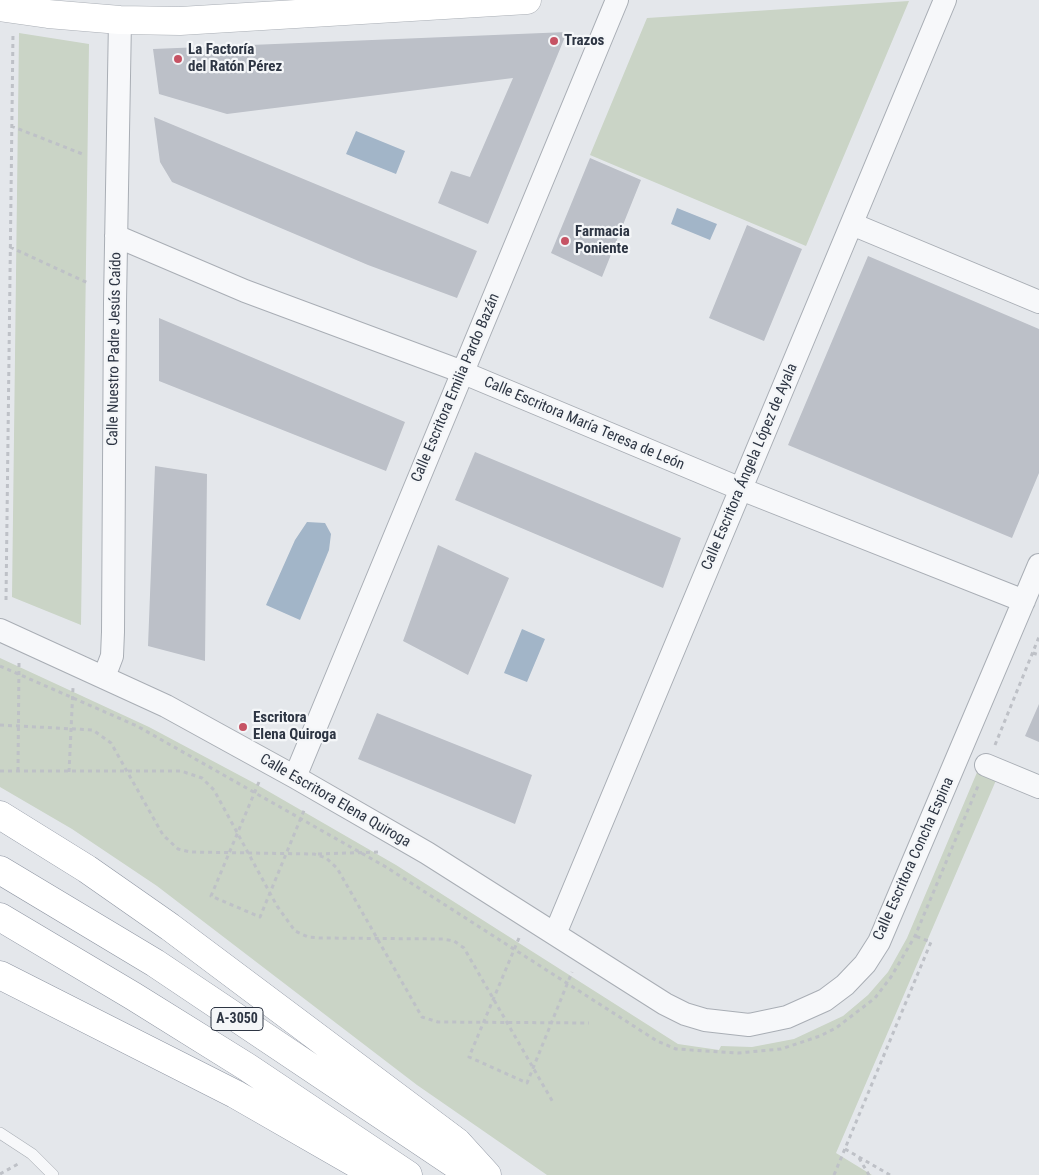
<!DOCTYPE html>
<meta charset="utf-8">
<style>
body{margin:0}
canvas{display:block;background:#e4e7eb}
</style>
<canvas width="1039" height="1175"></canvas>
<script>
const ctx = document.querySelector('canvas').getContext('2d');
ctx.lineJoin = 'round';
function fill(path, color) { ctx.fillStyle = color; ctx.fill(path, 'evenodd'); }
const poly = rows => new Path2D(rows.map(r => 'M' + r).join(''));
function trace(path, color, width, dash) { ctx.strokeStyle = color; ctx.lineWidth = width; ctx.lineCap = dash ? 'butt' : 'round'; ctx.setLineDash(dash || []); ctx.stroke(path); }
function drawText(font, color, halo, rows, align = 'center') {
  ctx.font = font + ' "Roboto Condensed",sans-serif'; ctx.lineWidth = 4.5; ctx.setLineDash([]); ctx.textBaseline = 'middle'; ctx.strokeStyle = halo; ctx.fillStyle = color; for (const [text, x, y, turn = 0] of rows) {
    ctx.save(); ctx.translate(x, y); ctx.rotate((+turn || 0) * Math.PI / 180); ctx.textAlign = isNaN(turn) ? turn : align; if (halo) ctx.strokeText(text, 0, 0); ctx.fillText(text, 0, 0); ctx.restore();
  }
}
fill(poly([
 [909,1,806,246,590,155,647,18],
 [19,33,89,44,81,625,12,597],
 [0,658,149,727,254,783,396,865,678,1044,719,1050,721,1046,752,1047,794,1039,843,1016,868,995,888,972,907,938,978,770,997,778,836,1153,872,1175,547,1175,417,1085,157,886,72,829,0,787]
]), '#cad4c6');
fill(poly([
 [356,131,405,151,396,174,346,154],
 [677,208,717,224,710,240,671,224],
 [307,522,325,523,331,534,329,550,300,620,266,605,295,540],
 [522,629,545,639,527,682,504,673]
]), '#a2b5c8');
fill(poly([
 [567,32,488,224,438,203,451,171,470,177,513,78,227,114,159,94,153,49],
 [154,117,477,251,457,298,368,265,172,182,160,162],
 [590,158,641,180,602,277,551,253],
 [747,225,802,249,764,341,709,318],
 [868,256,1039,329,1039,473,1012,538,788,445],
 [159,318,405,422,386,471,159,381],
 [475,452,681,538,663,588,455,500],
 [155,466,207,474,205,661,148,646],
 [438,545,509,578,468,675,403,641],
 [1039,704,1039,742,1025,736],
 [377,713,532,775,515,824,358,759]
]), '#bcc0c8');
const lane = poly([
 [0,1133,32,1154,53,1175]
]);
const street = poly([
 [852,224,1039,302],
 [116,236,245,291,452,368,741,489,1024,601],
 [0,630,166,706,295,777,427,853,665,1004,685,1014,705,1020,749,1025,787,1017,825,1000,845,985,865,964,879,942,1039,565],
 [104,677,112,656,113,632,115,302,120,20],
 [986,765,1039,787],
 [295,777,617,0],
 [555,934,945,0]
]);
const secondary = poly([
 [0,7,48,14,120,20,180,21,527,0]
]);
const highway = poly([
 [0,815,87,869,170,927,457,1142,487,1175],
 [0,870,155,963,471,1175],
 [0,917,133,996,247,1067,408,1175],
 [0,975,235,1094,376,1175]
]);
trace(lane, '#a9aeb5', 12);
trace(street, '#a9aeb5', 24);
trace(secondary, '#a9aeb5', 29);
trace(highway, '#8d94a1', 29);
trace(poly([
 [11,126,85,155],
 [10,247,88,283],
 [6,600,13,33],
 [1033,653,1039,655],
 [0,666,137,726,386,867,657,1041,676,1049,738,1053,781,1049,820,1036,836,1028,875,998,891,977,915,936,978,786],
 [0,725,93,730,111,743,163,835,178,849,190,852,314,854,326,858,337,868,422,1017,438,1022,589,1023],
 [995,745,1039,637],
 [0,771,181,771,202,778,214,790,277,906,295,931,308,937,320,938,443,939,454,941,464,948,554,1104],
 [18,771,19,662],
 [69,772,73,688],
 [259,782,211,896,260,917,305,808],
 [318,854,379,852],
 [519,938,469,1057,527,1083,572,972],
 [845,1149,890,1175],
 [859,1158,869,1175],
 [0,1174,18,1164],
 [834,1175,931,942,915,936]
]), '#bec1c7', 3, [4, 4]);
trace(lane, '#f7f8fa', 11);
trace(street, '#f7f8fa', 22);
trace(secondary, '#fff', 28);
trace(highway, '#fff', 28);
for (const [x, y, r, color] of [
 [554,41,5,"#c65364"],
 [178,59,5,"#c65364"],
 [565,241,5,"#c65364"],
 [243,727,5,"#c65364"]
]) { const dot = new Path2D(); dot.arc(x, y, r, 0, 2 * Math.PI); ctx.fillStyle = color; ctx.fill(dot); trace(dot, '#f4f6f8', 2); }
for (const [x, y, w] of [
 [237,1019,52]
]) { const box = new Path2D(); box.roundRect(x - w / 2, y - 11.5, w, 23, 4); ctx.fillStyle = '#f4f6f8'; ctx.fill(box); trace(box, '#2d3543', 1); }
drawText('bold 14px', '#2d3543', null, [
 ["A-3050",237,1019]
]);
drawText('bold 15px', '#2d3543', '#f4f6f8', [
 ["Trazos",564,41],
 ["La Factoría",188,50],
 ["del Ratón Pérez",188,67],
 ["Farmacia",575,232],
 ["Poniente",575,249],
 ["Escritora",253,718],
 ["Elena Quiroga",253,735]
], 'left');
drawText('15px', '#2d3543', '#f4f6f8', [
 ["Calle Nuestro Padre Jesús Caído",115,349,-89],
 ["Calle Escritora Emilia Pardo Bazán",456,388,-67],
 ["Calle Escritora María Teresa de León",584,424,23],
 ["Calle Escritora Ángela López de Ayala",750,467,-67],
 ["Calle Escritora Elena Quiroga",335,801,30],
 ["Calle Escritora Concha Espina",914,859,-66]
]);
</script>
